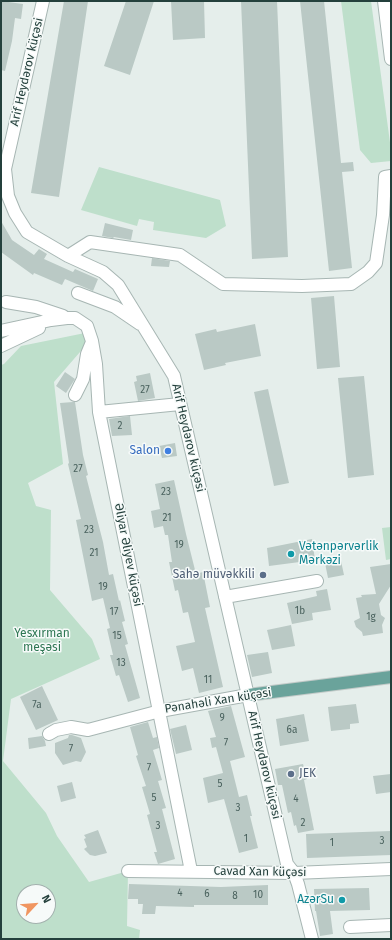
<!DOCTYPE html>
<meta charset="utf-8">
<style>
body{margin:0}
#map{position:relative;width:392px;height:940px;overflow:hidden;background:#e5eeeb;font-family:"Fira Sans",sans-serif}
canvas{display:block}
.frame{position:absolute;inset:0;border:2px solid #24403c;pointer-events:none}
.north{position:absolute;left:16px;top:884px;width:40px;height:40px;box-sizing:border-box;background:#f6faf9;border:1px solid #a2b0ad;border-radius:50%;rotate:64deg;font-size:11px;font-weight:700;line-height:16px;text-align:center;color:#24403c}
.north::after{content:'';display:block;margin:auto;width:14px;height:18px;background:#f09661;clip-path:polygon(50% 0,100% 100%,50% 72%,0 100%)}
</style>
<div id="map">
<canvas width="392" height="940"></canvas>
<div class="frame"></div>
<div class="north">N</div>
</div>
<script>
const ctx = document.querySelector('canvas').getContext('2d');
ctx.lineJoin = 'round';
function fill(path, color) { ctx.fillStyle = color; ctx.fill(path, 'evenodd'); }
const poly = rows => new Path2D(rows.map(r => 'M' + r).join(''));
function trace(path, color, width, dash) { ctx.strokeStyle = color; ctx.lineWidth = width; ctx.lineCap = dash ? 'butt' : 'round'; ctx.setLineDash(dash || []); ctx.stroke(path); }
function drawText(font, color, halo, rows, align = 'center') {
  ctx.font = font + ' "Fira Sans",sans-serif'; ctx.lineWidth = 3; ctx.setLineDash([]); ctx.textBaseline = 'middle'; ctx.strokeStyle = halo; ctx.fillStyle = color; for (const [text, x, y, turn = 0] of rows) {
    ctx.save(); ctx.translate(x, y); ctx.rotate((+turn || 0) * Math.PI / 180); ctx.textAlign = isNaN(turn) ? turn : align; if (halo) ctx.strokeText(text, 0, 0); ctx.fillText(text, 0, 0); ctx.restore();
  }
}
fill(poly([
 [341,1,371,1,391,150,391,161,371,163,360,150],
 [99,167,220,200,226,226,206,238,153,230,154,222,139,219,137,226,81,210],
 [85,333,87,342,80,352,54,382,63,464,28,483,36,506,51,510,50,590,92,639,100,659,11,699,3,761,46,813,57,836,89,882,128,871,127,926,140,930,139,939,1,939,1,365,4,364,21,346],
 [24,892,48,892,48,916,24,916],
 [391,527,391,559,386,560,382,528]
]), '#bedfcb');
fill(poly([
 [1,1,23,4,21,19,15,18,12,41,5,71,1,70],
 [64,1,88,1,59,197,31,193],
 [126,1,154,1,130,75,104,66],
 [171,1,204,1,205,38,173,40],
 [241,1,277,1,288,257,252,259],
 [300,1,324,1,341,163,353,162,354,171,342,172,352,268,329,271],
 [1,221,12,240,34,255,39,249,47,254,44,259,73,272,75,269,98,279,93,291,65,279,62,285,34,273,33,275,1,252],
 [105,223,133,230,131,240,114,237,113,238,102,236],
 [152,258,170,261,169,267,151,266],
 [334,296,340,367,317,369,311,298],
 [255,324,261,356,225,363,226,365,204,370,195,334,216,329,217,332],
 [65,372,75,379,66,393,56,386],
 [150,373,155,398,138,401,134,382,137,381,136,376],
 [364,376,374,475,348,478,338,378],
 [268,389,289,483,274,486,254,392],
 [73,402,75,402,83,455,88,475,86,476,103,542,109,575,113,574,119,601,120,600,125,621,122,622,128,644,125,645,140,698,128,702,119,675,116,676,110,655,113,655,107,629,110,628,103,598,92,601,76,520,81,519,68,464,69,463,60,403],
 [130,416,132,435,112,436,109,419],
 [175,443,177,456,162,458,159,446],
 [174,480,186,534,196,574,203,572,210,607,205,608,223,687,199,693,193,668,182,671,176,646,195,642,188,612,183,613,178,590,175,591,169,562,172,562,168,535,165,535,163,526,154,528,151,511,160,509,155,484],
 [312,539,315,560,269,566,267,548],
 [341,561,344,575,328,578,325,563],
 [391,564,391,585,379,604,381,615,385,618,382,625,383,633,363,636,362,632,356,627,354,621,360,618,356,598,362,597,361,595,376,594,370,567],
 [327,589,331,610,312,613,313,620,292,624,287,603,317,596,316,591],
 [291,625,295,646,272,650,267,630],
 [268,652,272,673,252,677,247,655],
 [42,686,58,720,36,730,20,697],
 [356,704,359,723,350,724,350,729,331,731,328,707],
 [231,706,245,757,230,761,239,797,247,795,252,816,250,816,258,848,239,853,224,799,208,803,203,778,223,773,216,747,212,748,210,738,216,737,208,711],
 [304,714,309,741,280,746,276,719],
 [148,722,153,738,157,737,159,748,153,750,162,780,158,781,166,808,162,809,175,859,158,864,154,852,157,852,147,815,150,814,142,787,146,786,136,756,138,755,130,727],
 [186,725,192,750,176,754,170,729],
 [69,735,72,735,81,738,86,752,81,762,76,761,63,765,55,753,55,743,68,738],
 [42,736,45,741,46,746,29,749,28,738],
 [303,764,307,779,304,780,314,830,298,833,296,825,294,826,291,812,288,813,282,785,278,785,275,769],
 [391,774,391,792,376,794,373,776],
 [72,782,76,798,61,802,57,786],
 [98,830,107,853,95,856,90,855,84,849,87,847,84,839,86,838,84,835],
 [391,831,391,855,307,858,306,834],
 [129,884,221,887,268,885,268,905,194,905,194,907,156,906,155,914,142,914,143,904,138,904,138,899,128,899],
 [369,888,370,910,330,911,333,934,320,936,316,911,315,911,314,889]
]), '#bac9c5');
const minor = poly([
 [43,1,5,169,8,196,15,213,27,232,68,256,103,272,118,285,174,376,287,864,294,873,298,884,312,939],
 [384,1,391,59],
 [68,256,90,242,180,255,223,284,302,286,351,284,368,272,376,263,383,215,385,177,391,176],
 [78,293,115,307,140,324],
 [6,302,36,307,63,316],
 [1,331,51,320,67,318,75,318,87,326,92,341,96,364,99,412,191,871],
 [1,346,39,328],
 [75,395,83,379,87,354,92,342],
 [99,412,180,404],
 [225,597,317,581],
 [49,734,56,730,71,727,88,730,160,711,248,695],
 [128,871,294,873,391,869],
 [350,927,391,925]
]);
const major = poly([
 [248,695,391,677]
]);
trace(minor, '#a7b6b3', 14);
trace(major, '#c2cac8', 14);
trace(minor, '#fff', 12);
trace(major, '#6aa39b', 12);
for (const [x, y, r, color] of [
 [168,451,4,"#3f7fe0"],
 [291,554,4,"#0f9aa8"],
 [263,575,4,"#5c6f8a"],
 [291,774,4,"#5c6f8a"],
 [342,900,4,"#0f9aa8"]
]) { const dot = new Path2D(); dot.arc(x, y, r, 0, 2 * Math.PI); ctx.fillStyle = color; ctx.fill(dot); trace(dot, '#f6faf9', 1.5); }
drawText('10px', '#4a625e', null, [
 ["27",145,390],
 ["2",120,426],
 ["27",78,469],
 ["23",166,492],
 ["21",167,518],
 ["23",89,530],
 ["19",179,545],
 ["21",94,553],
 ["19",103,587],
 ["1b",300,611],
 ["17",114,612],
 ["1g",371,617],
 ["15",117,636],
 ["13",121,663],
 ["11",208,680],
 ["7а",37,705],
 ["9",222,718],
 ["6a",292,730],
 ["7",226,743],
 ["7",71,749],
 ["7",149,768],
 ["5",220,784],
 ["5",154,798],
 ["4",296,799],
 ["3",238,808],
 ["2",303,823],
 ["3",158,826],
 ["1",246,839],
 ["3",382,841],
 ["1",332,843],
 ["4",180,893],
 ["6",207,894],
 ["10",258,895],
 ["8",235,896]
]);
drawText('12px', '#24403c', '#f6faf9', [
 ["Arif Heydərov küçəsi",27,72,-77],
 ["Arif Heydərov küçəsi",188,438,77],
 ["Əliyar Əliyev küçəsi",128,555,79],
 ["Pənahəli Xan küçəsi",218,701,-9],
 ["Arif Heydərov küçəsi",264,765,77],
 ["Cavad Xan küçəsi",260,872,1]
]);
drawText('12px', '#366cbe', '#f6faf9', [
 ["Salon",160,451]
], 'right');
drawText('12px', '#0d838f', '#f6faf9', [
 ["Vətənpərvərlik",299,547],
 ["Mərkəzi",299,561],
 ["AzərSu",334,900,"right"]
], 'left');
drawText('12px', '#4e5e75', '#f6faf9', [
 ["Sahə müvəkkili",255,575],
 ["JEK",299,774,"left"]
], 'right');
drawText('12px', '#2e7753', '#f6faf9', [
 ["Yesxırman",42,634],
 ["meşəsi",42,648]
]);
</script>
